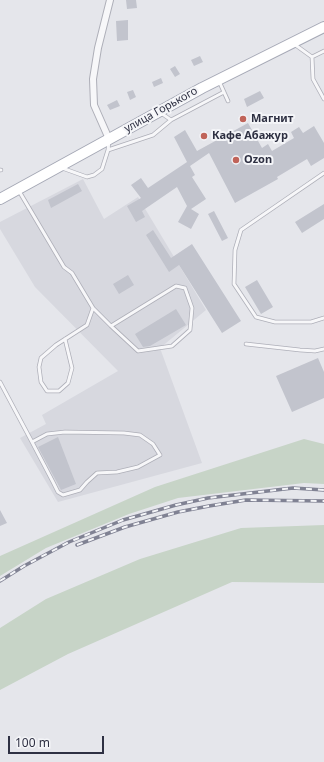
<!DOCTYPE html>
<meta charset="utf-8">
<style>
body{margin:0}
#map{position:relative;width:324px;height:762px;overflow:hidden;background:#e5e6eb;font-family:"Noto Sans",sans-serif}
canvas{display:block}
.scale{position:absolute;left:8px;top:736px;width:96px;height:18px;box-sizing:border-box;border:2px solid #2e3042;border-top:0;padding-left:5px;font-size:12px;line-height:14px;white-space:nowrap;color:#2e3042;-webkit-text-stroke:3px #f4f5f8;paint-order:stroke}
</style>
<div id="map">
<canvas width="324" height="762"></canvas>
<div class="scale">100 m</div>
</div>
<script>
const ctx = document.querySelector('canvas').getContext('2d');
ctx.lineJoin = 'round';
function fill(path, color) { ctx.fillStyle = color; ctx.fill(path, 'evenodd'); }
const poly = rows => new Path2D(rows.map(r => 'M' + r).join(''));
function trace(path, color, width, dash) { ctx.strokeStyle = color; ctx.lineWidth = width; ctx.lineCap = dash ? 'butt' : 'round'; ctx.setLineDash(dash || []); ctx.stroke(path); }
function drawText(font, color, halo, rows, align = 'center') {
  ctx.font = font + ' "Noto Sans",sans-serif'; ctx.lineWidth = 4; ctx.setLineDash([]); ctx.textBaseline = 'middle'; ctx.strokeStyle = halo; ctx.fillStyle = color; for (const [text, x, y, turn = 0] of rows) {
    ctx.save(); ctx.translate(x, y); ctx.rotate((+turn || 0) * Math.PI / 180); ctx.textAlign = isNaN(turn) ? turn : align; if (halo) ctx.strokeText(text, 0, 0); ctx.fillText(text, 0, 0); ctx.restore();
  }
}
fill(poly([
 [83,179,104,219,138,197,206,310,160,348,202,463,58,502,20,438,46,424,42,415,118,371,35,287,0,229,0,222]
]), '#d7d8df');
fill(poly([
 [304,439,324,444,324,484,304,483,178,498,129,514,46,548,0,576,0,556,155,487],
 [324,525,324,583,232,582,68,654,0,690,0,628,46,599,140,559,241,528]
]), '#c7d4c7');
fill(poly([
 [126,0,136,0,137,8,127,9],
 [128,20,128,40,117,41,116,21],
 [200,56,203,62,194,66,191,60],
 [175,66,180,74,175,77,170,69],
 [161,78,163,83,154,87,152,82],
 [133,90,136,97,130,100,127,92],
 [260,91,264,98,247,107,244,99],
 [117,100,120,106,110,110,107,105],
 [248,123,262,148,268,144,272,151,294,138,291,132,299,127,303,133,314,126,324,143,324,158,311,166,307,159,277,177,278,179,235,203,209,153,190,166,195,175,192,177,206,199,191,209,199,214,191,229,178,222,187,206,177,187,142,211,145,217,136,222,127,206,141,198,131,185,141,178,148,188,187,162,174,137,185,130,197,151],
 [78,184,82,191,51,208,48,200],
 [324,204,324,219,302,233,295,222],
 [214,211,228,238,222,241,208,214],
 [153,230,171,258,192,244,241,321,222,333,179,265,169,272,146,235],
 [128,275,134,285,119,294,113,284],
 [257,280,273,307,261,314,245,287],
 [176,309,186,325,150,346,143,347,135,334],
 [318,358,324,372,324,398,292,412,276,376],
 [58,437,76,484,61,490,38,447],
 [0,510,7,523,0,526]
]), '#c2c4cd');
const lane = poly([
 [294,44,312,57,324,51],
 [312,57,313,79,324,99],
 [219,81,228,101],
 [161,113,171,120,224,92],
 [108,150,153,135,171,120],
 [62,168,87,177,94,175,102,169,108,150,109,141],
 [0,170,1,170],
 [324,173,241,230,235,250,234,284,256,317,275,322,311,322,324,318],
 [19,191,64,267,72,273,93,308,87,325,56,345,41,358,39,367,41,382,47,391,59,391,68,383,72,368,65,339],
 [93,308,111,326,138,351,172,346,190,330,192,308,185,288,176,286,111,326],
 [246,344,300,350,315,351,324,349],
 [0,382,32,442,53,482,58,492,63,495,80,490,87,482,97,473,117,472,138,467,160,455,153,444,140,435,124,433,65,432,47,434,32,442]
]);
const street = poly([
 [109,139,94,105,93,79,98,48,110,0]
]);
const primary = poly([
 [0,199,202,88,324,27]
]);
trace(lane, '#aeafb8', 4.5);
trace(street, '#aeafb8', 8);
trace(primary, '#a5a8b5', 12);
trace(lane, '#f7f7f9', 3);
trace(street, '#f7f7f9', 6);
trace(primary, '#fff', 10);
const rail = poly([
 [77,545,125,527,178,512,209,506,246,500,324,501],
 [0,581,24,566,69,542,123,520,176,505,208,498,293,488,324,490]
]);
trace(rail, '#808293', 3.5);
trace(rail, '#f4f5f8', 2, [6]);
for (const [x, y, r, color] of [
 [243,119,4,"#c06359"],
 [204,136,4,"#c06359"],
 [236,160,4,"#c06359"]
]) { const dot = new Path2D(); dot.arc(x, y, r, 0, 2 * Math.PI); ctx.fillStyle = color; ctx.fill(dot); trace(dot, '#f4f5f8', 1.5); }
drawText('11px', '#2e3042', '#f4f5f8', [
 ["улица Горького",161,110,-29]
]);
drawText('bold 11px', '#2e3042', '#f4f5f8', [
 ["Магнит",251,119],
 ["Кафе Абажур",212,136],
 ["Ozon",244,160]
], 'left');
</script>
